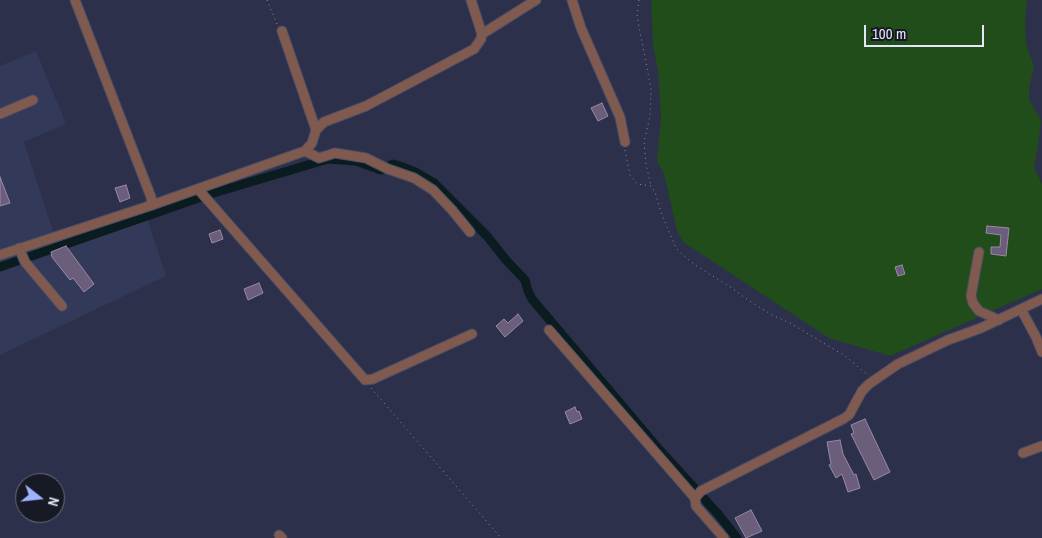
<!DOCTYPE html>
<style>
body{margin:0}
#map{position:relative;width:1042px;height:538px;overflow:hidden;background:#2c304a;font-family:"Archivo Narrow",sans-serif}
canvas{display:block}
.north{position:absolute;left:15px;top:473px;width:50px;height:50px;box-sizing:border-box;background:#171a25;border:1px solid #696c7a;border-radius:50%;rotate:106deg;font-size:14px;font-weight:700;line-height:20px;text-align:center;color:#e4e7f9}
.north::after{content:'';display:block;margin:auto;width:18px;height:22px;background:#9db4fd;clip-path:polygon(50% 0,100% 100%,50% 72%,0 100%)}
.scale{position:absolute;left:864px;top:25px;width:120px;height:22px;box-sizing:border-box;border:2px solid #e4e7f9;border-top:0;padding-left:6px;font-size:15px;line-height:18px;white-space:nowrap;color:#e4e7f9;-webkit-text-stroke:4px #171a25;paint-order:stroke}
</style>
<div id="map">
<canvas width="1042" height="538"></canvas>
<div class="north">N</div>
<div class="scale">100 m</div>
</div>
<script>
const ctx = document.querySelector('canvas').getContext('2d');
ctx.lineJoin = 'round';
function fill(path, color) { ctx.fillStyle = color; ctx.fill(path, 'evenodd'); }
const poly = rows => new Path2D(rows.map(r => 'M' + r).join(''));
function trace(path, color, width, dash) { ctx.strokeStyle = color; ctx.lineWidth = width; ctx.lineCap = dash ? 'butt' : 'round'; ctx.setLineDash(dash || []); ctx.stroke(path); }
fill(poly([
 [36,51,66,124,24,142,56,241,145,212,166,276,0,355,0,66]
]), '#333959');
fill(poly([
 [651,0,1027,0,1025,22,1026,44,1034,66,1029,89,1029,100,1041,120,1038,146,1034,167,1042,184,1042,289,890,356,829,338,683,242,677,230,664,174,657,161,661,116,658,70,653,45]
]), '#214d1b');
trace(poly([
 [0,267,210,194,328,159,356,161,381,170,393,164,400,166,415,172,434,183,487,236,506,260,525,280,528,291,532,299,657,447,719,515,737,538]
]), '#0b1c20', 9);
const building = poly([
 [602,103,608,116,598,121,591,108,602,103],
 [0,177,10,203,0,206,0,177],
 [126,185,130,198,120,202,115,188,126,185],
 [987,226,1009,228,1006,256,991,254,991,247,1000,247,1001,235,986,233,987,226],
 [220,230,223,239,212,243,209,234,220,230],
 [66,246,94,284,84,292,73,278,70,280,52,257,51,252,66,246],
 [902,265,905,274,898,276,895,267,902,265],
 [259,283,263,293,248,300,244,289,259,283],
 [518,314,523,321,505,337,496,326,504,319,508,323,518,314],
 [575,407,577,412,579,411,582,419,570,424,565,412,575,407],
 [865,419,890,472,874,480,851,434,854,433,851,425,865,419],
 [840,440,843,454,854,475,856,474,860,488,848,492,842,474,836,478,829,465,831,464,827,442,840,440],
 [751,510,762,531,746,538,735,518,751,510]
]);
fill(building, '#6b5e7a');
trace(building, '#9889a7', 1);
const minor = poly([
 [75,0,151,197,152,205],
 [572,0,581,28,620,117,625,142],
 [282,31,316,130],
 [482,34,536,0],
 [0,114,33,100],
 [305,151,319,158,335,153,366,158,388,169,414,178,433,190,452,210,470,232],
 [198,189,365,380,373,379,472,334],
 [19,248,25,262,62,306],
 [979,252,971,296,973,303,979,311,999,320],
 [0,255,152,205,305,151,312,143,316,130,324,122,366,106,474,49,481,39,482,34,471,0],
 [1021,309,1036,337,1042,352],
 [549,330,695,498],
 [1023,453,1042,446],
 [279,535,282,538],
 [724,538,696,506,695,498,701,491,843,419,849,415,862,391,869,384,898,364,948,340,981,328,1042,299]
]);
trace(minor, '#494d66', 11);
trace(poly([
 [267,0,277,24],
 [639,0,637,16,651,89,650,116,644,142,646,164,651,186],
 [625,150,630,175,637,184,651,186,655,192,662,215,676,248,683,255,695,265,732,288,745,298,772,315,790,323,845,356,868,375],
 [371,388,501,538]
]), '#8b8ea4', 1, [1, 4]);
trace(minor, '#805a4f', 9);
</script>
